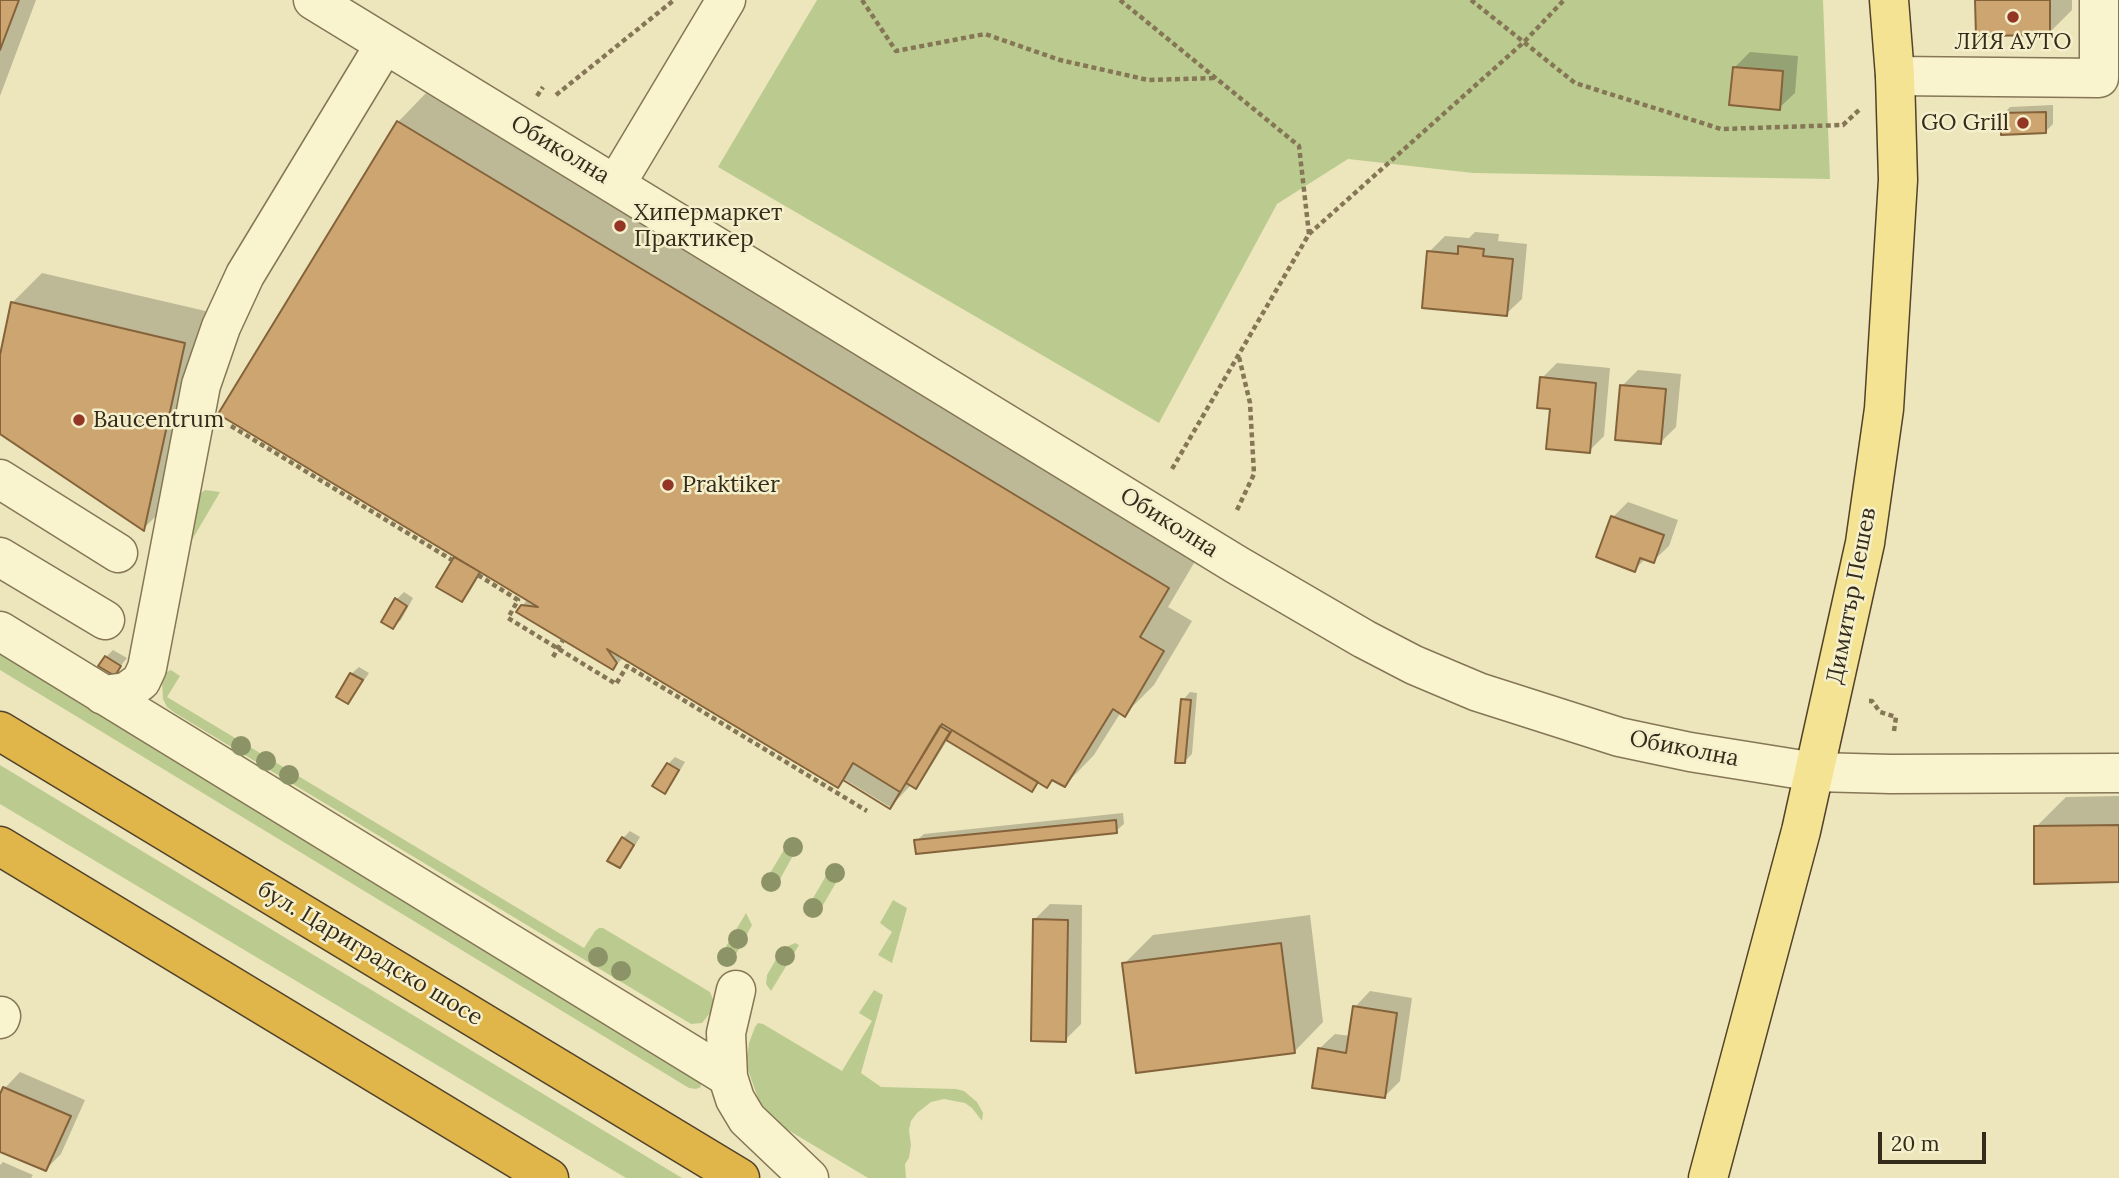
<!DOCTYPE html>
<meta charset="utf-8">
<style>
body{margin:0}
#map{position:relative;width:2119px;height:1178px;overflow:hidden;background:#ede6bc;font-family:Lora,serif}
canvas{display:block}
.scale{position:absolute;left:1878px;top:1132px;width:108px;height:32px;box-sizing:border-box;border:4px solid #342b1b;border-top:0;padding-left:9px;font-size:21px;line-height:24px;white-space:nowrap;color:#342b1b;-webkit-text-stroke:5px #f5efcb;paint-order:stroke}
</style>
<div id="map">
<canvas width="2119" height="1178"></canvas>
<div class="scale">20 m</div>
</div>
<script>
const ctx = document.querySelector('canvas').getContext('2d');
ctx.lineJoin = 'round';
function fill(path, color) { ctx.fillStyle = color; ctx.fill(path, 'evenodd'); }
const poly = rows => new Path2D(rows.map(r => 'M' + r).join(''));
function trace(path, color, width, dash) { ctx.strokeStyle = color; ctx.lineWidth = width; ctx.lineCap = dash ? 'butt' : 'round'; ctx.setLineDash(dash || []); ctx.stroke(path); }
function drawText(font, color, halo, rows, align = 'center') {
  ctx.font = font + ' Lora,serif'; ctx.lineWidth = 5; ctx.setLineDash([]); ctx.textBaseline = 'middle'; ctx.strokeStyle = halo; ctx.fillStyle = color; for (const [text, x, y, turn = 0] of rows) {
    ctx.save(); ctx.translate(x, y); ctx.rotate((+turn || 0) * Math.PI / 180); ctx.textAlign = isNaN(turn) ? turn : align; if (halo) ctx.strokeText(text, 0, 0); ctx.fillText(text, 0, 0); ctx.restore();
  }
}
fill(poly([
 [817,0,1823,0,1830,179,1473,173,1348,159,1277,204,1159,423,718,167],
 [205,490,220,492,192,540,190,537,197,496],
 [0,654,700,1080,701,1087,696,1089,689,1088,0,670],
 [171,670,180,676,167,697,584,948,595,931,599,928,603,928,710,992,714,1002,710,1013,702,1023,691,1024,175,713,167,707,163,699,162,682,165,673],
 [0,765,682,1178,626,1178,0,804],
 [791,838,796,850,779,881,772,885,763,885],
 [835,869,844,869,816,917,811,909,812,900,827,874],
 [893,900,907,908,892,963,878,955,892,932,880,923],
 [746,913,752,925,735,956,727,960,718,960],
 [795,943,799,945,771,991,766,984,767,975,782,949],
 [874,990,883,995,861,1073,881,1087,956,1089,964,1091,977,1102,983,1113,982,1121,972,1108,965,1103,944,1099,931,1102,917,1113,911,1121,909,1130,911,1145,909,1158,905,1164,906,1178,868,1178,778,1124,759,1101,748,1070,747,1057,749,1043,755,1027,758,1023,763,1024,842,1071,872,1021,859,1013]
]), '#bbcb90');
fill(poly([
 [0,0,36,0,0,96],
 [1976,0,2072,0,2072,10,2049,33],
 [1750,52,1798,56,1795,93,1779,108,1734,68],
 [427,92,1197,558,1168,607,1192,621,1154,685,1125,714,1121,712,1094,755,1065,785,1054,779,1047,785,1039,782,1032,790,948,739,923,779,916,787,912,784,890,807,844,779,838,786,624,657,613,668,522,606,528,599,482,571,469,593,461,600,398,122],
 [2053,105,2053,124,2045,132,2003,114,2010,107],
 [1475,232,1499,234,1498,241,1527,244,1522,299,1506,314,1429,252,1445,236,1469,238],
 [42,273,214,313,173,499,144,528,0,432,0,363,12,303],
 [1557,363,1610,368,1604,436,1589,451,1552,408,1542,378],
 [1638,370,1681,374,1676,427,1660,443,1622,386],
 [1628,502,1678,520,1669,546,1653,561,1646,558,1634,570,1613,517],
 [404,592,413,598,401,620,393,627,396,600],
 [113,650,127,658,114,674,106,657],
 [359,667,369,673,355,694,348,702,351,674],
 [1190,692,1197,693,1192,754,1184,762,1183,700],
 [675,757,685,762,672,784,664,791,668,764],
 [2119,796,2119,880,2036,827,2066,797],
 [1123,813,1124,824,1116,831,916,841,924,834],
 [630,831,640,837,627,859,620,866,623,838],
 [1050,904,1082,905,1081,1024,1065,1040,1034,920],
 [1310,915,1323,1022,1294,1052,1124,964,1153,935],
 [1370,991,1412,998,1400,1081,1385,1096,1319,1049,1335,1034,1351,1036,1355,1007],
 [20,1072,85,1100,61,1154,46,1169,0,1150,0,1098,5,1088],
 [3,1162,33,1175,31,1178,0,1178,0,1165]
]), '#0003');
const building = poly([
 [0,0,19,0,0,50,0,0],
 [1975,0,2050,0,2050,35,1976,36,1975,0],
 [1733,67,1783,71,1780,110,1729,105,1733,67],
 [2046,112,2046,133,2001,135,2001,113,2046,112],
 [397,121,1169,588,1140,637,1164,651,1125,717,1113,709,1065,787,1052,780,1047,788,942,724,890,809,843,780,838,788,607,649,617,663,613,670,516,612,521,605,538,607,218,414,397,121],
 [1458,246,1484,249,1483,256,1513,259,1507,316,1422,308,1427,251,1458,254,1458,246],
 [11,302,185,343,144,531,0,434,0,355,11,302],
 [1540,377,1596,383,1590,453,1546,449,1550,409,1537,408,1540,377],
 [1620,385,1666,389,1661,444,1615,440,1620,385],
 [1611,516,1664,535,1654,563,1640,558,1635,572,1596,557,1611,516],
 [454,557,480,572,462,602,436,587,454,557],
 [395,598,407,606,393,629,381,622,395,598],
 [105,656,121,666,115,676,98,666,105,656],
 [350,673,363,680,348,704,336,697,350,673],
 [1181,699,1191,700,1185,763,1175,763,1181,699],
 [940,726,950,732,916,789,906,783,940,726],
 [952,730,1038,782,1032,792,946,740,952,730],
 [667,763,679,770,665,794,652,786,667,763],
 [853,763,900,792,890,809,843,780,853,763],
 [1116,820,1117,833,916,854,914,840,1116,820],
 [2119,825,2119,882,2034,884,2034,826,2119,825],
 [622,837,634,845,620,868,607,861,622,837],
 [1033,919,1068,920,1066,1042,1031,1041,1033,919],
 [1281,943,1295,1053,1136,1073,1122,963,1281,943],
 [1353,1006,1397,1013,1385,1098,1312,1088,1318,1048,1346,1053,1353,1006],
 [3,1087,71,1116,46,1171,0,1152,0,1094,3,1087]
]);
fill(building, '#cca571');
trace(building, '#84633b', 2);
const minor = poly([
 [313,0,1237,565,1364,639,1414,665,1478,692,1619,737,1690,752,1815,772,1891,774,2119,773],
 [1895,76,2099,78,2099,0],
 [616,184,726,0],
 [0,479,118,553],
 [0,557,105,620],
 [0,631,728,1077],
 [103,695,126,692,141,681,147,668,201,385,221,327,245,275,385,44],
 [736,990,726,1033,728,1077,735,1099,747,1119,809,1178],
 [0,1019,1,1016]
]);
const major = poly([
 [1708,1178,1801,831,1865,543,1884,409,1898,180,1895,76,1889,0]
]);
const highway = poly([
 [0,731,740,1178],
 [0,846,549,1178]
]);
trace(minor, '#857656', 41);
trace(major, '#52432a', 41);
trace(highway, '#52432a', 41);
trace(poly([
 [862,0,896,51,985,34,1060,60,1148,80,1214,78],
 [1120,0,1299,146,1309,234,1172,469],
 [1471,0,1575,83,1721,129,1843,125,1859,110],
 [556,95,674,0],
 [537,96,543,87],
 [1309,234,1524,42,1564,0],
 [231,426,452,560],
 [1237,510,1254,474,1250,403,1239,357],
 [478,575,518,600,508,618,616,684,627,666,867,811],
 [553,657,563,640],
 [1869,701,1872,701,1880,712,1896,717,1894,731]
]), '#857656', 4.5, [5, 3.5]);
trace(minor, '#f9f3ce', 38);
trace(major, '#f3e392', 38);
trace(highway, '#e0b54a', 38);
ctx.fillStyle = '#8c9467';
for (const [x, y] of [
 [241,746],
 [266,761],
 [289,775],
 [793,847],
 [835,873],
 [771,882],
 [813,908],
 [738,939],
 [785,956],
 [598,957],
 [727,957],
 [621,971]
]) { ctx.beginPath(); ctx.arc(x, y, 10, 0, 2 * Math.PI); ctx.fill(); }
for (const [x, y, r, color] of [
 [2013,17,7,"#943625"],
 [2023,123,7,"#943625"],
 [620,226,7,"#943625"],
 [79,420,7,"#943625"],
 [668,485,7,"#943625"]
]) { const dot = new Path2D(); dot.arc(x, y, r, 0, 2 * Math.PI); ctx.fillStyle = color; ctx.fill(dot); trace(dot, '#f5efcb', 2.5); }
drawText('23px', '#342b1b', '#f5efcb', [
 ["ЛИЯ АУТО",2013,42,"center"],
 ["GO Grill",2009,123,"right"],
 ["Хипермаркет",634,213],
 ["Практикер",634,239],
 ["Baucentrum",93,420],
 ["Praktiker",682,485]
], 'left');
drawText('23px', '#342b1b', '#f5efcb', [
 ["Обиколна",560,150,31],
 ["Обиколна",1169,523,32],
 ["Димитър Пешев",1852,596,-79],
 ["Обиколна",1684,749,11],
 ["бул. Цариградско шосе",370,954,31]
]);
</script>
